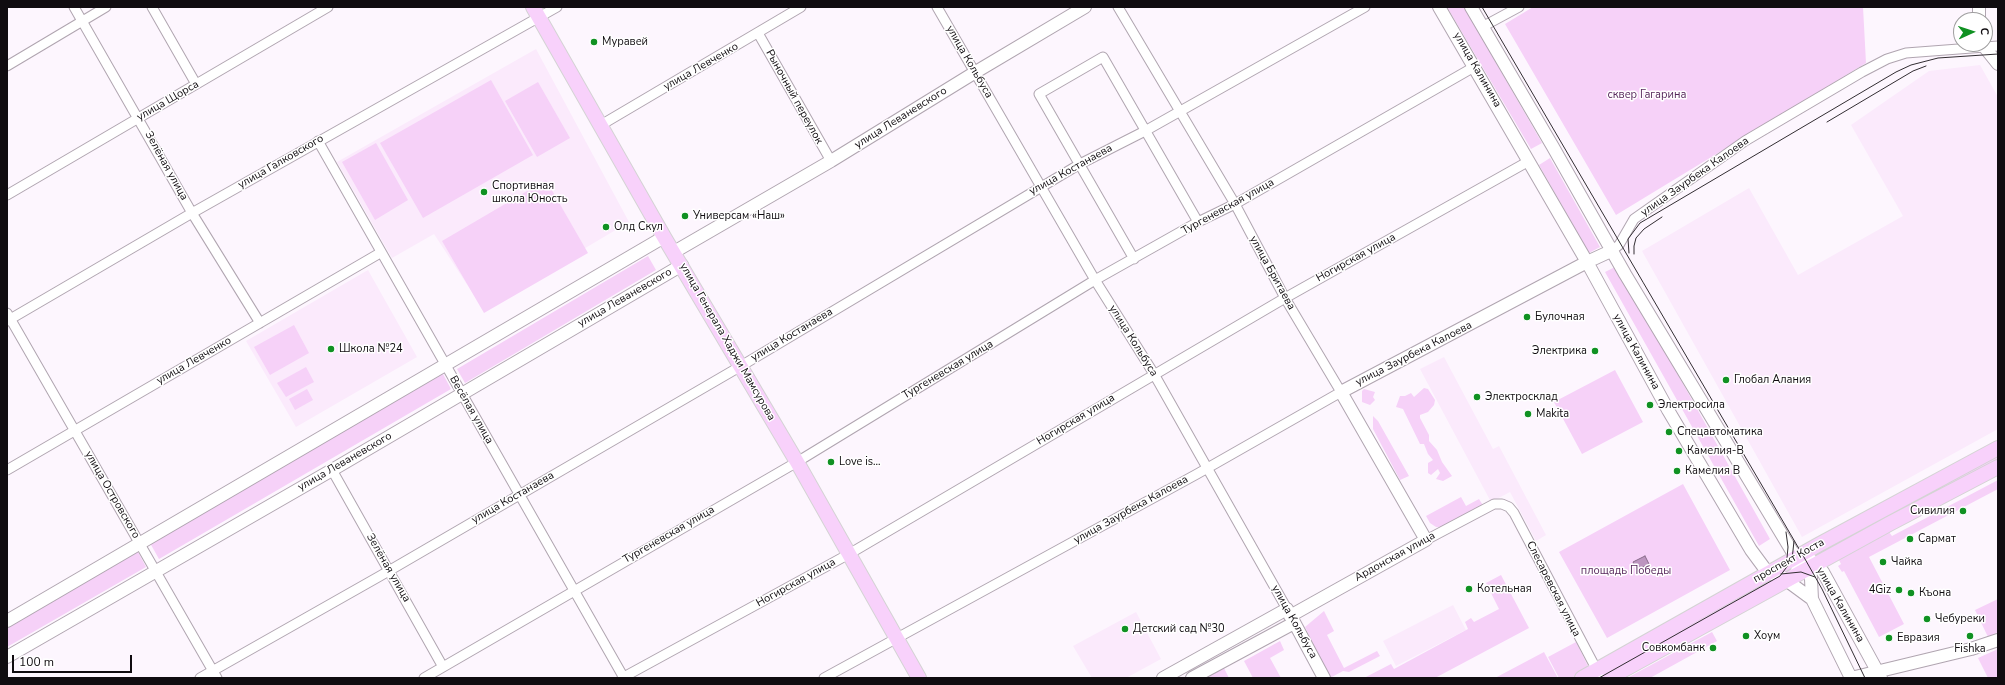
<!DOCTYPE html>
<meta charset="utf-8">
<style>
body{margin:0}
#map{position:relative;width:2005px;height:685px;overflow:hidden;background:#fdf6fe;font-family:"Nunito Sans",sans-serif}
canvas{display:block}
.frame{position:absolute;inset:0;border:8px solid #100c10;pointer-events:none}
.north{position:absolute;left:1953px;top:12px;width:40px;height:40px;box-sizing:border-box;background:#fff;border:1px solid #9f9e9f;border-radius:50%;rotate:87deg;font-size:11px;font-weight:700;line-height:16px;text-align:center;color:#100c10}
.north::after{content:'';display:block;margin:auto;width:14px;height:18px;background:#109122;clip-path:polygon(50% 0,100% 100%,50% 72%,0 100%)}
.scale{position:absolute;left:12px;top:655px;width:120px;height:18px;box-sizing:border-box;border:2px solid #100c10;border-top:0;padding-left:5px;font-size:12px;line-height:14px;white-space:nowrap;color:#100c10;-webkit-text-stroke:3px #fff;paint-order:stroke}
</style>
<div id="map">
<canvas width="2005" height="685"></canvas>
<div class="frame"></div>
<div class="north">С</div>
<div class="scale">100 m</div>
</div>
<script>
const ctx = document.querySelector('canvas').getContext('2d');
ctx.lineJoin = 'round';
function fill(path, color) { ctx.fillStyle = color; ctx.fill(path, 'evenodd'); }
const poly = rows => new Path2D(rows.map(r => 'M' + r).join(''));
function trace(path, color, width, dash) { ctx.strokeStyle = color; ctx.lineWidth = width; ctx.lineCap = dash ? 'butt' : 'round'; ctx.setLineDash(dash || []); ctx.stroke(path); }
function drawText(font, color, halo, rows, align = 'center') {
  ctx.font = font + ' "Nunito Sans",sans-serif'; ctx.lineWidth = 3; ctx.setLineDash([]); ctx.textBaseline = 'middle'; ctx.strokeStyle = halo; ctx.fillStyle = color; for (const [text, x, y, turn = 0] of rows) {
    ctx.save(); ctx.translate(x, y); ctx.rotate((+turn || 0) * Math.PI / 180); ctx.textAlign = isNaN(turn) ? turn : align; if (halo) ctx.strokeText(text, 0, 0); ctx.fillText(text, 0, 0); ctx.restore();
  }
}
fill(poly([
 [536,49,629,222,483,309,434,234,392,258,337,162],
 [1980,65,1998,97,1998,429,1802,537,1642,251,1749,188,1798,275,1903,216,1851,125,1929,71],
 [368,270,417,357,296,427,246,341],
 [1444,357,1493,449,1499,446,1546,535,1536,541,1510,492,1491,502,1420,369],
 [1453,605,1466,630,1396,666,1383,641],
 [1136,612,1161,659,1126,678,1092,678,1073,646]
]), '#fbeafc');
fill(poly([
 [1447,7,1464,7,1542,143,1531,149],
 [1533,7,1863,7,1866,63,1616,215,1505,24],
 [491,80,533,155,423,218,380,143],
 [538,82,570,138,537,157,505,101],
 [376,143,408,200,375,220,342,162],
 [1550,158,1600,247,1589,253,1539,165],
 [546,180,588,253,484,313,442,241],
 [648,256,656,270,465,383,457,369],
 [1617,266,1770,539,1759,546,1605,272],
 [294,325,309,353,270,375,254,347],
 [306,367,314,382,286,397,277,383],
 [1615,370,1643,422,1582,454,1554,402],
 [443,374,451,389,159,559,150,543],
 [1424,388,1428,389,1435,400,1434,405,1428,412,1420,415,1420,418,1429,435,1429,441,1437,450,1442,462,1452,476,1443,481,1436,479,1440,473,1438,469,1431,475,1428,473,1428,463,1433,460,1428,454,1424,444,1420,444,1403,409,1396,407,1400,396,1405,396,1411,393,1414,397],
 [307,389,313,400,295,410,289,399],
 [1364,389,1375,392,1373,397,1375,400,1370,405,1362,402,1362,391],
 [1373,416,1378,421,1409,476,1400,480,1373,429],
 [1998,456,1998,461,1827,550,1826,546],
 [1998,480,1998,489,1869,557,1904,624,1879,637,1844,571,1842,572,1838,566,1841,564,1838,558,1889,532,1892,536],
 [1683,484,1730,570,1607,638,1559,552],
 [1461,497,1466,506,1479,499,1484,507,1441,527,1436,527,1430,523,1426,516],
 [138,552,146,567,7,647,7,627],
 [1501,575,1529,628,1435,678,1364,678,1391,664,1394,669,1468,629,1465,622,1471,618,1474,622,1499,609,1486,583],
 [1998,599,1998,632,1988,637,1975,610],
 [1324,611,1334,631,1327,635,1344,668,1377,651,1380,656,1349,672,1343,671,1330,678,1305,627],
 [1712,632,1717,641,1650,678,1627,678],
 [1280,641,1284,650,1270,658,1281,678,1253,678,1244,661],
 [1576,642,1591,672,1579,678,1559,678,1548,657],
 [1998,649,1998,678,1988,678,1978,658],
 [1544,652,1558,678,1495,678],
 [1224,668,1229,678,1206,678]
]), '#f6d1f8');
const water = poly([
 [1645,556,1649,564,1637,570,1633,562,1645,556]
]);
fill(water, '#bc95bf');
trace(water, '#886c8a', 1);
const street = poly([
 [74,7,192,213,260,323],
 [152,7,196,84],
 [937,7,1095,280,1154,374,1287,609],
 [1482,27,1519,7],
 [758,33,831,161],
 [7,66,106,7],
 [601,125,801,7],
 [318,141,624,678],
 [7,195,328,7],
 [1611,251,1619,245,1634,219,1745,141,1862,72,1887,59,1906,53,1998,46],
 [1134,259,1039,94,1103,57,1198,222],
 [7,313,217,678],
 [7,321,192,213,557,7],
 [7,470,380,253],
 [332,470,443,667],
 [1426,540,1494,504,1502,504,1509,507,1514,513,1601,678],
 [200,678,380,576,741,366,1080,164,1145,131,1365,7],
 [424,678,797,462,1095,280,1198,222,1235,204,1474,67],
 [622,678,849,554,1285,298,1529,161],
 [824,678,1197,474,1341,392,1285,298,1235,204,1118,7]
]);
const secondary = poly([
 [1439,7,1587,262,1668,410,1751,550,1768,573,1782,577,1812,599,1851,678],
 [1471,7,1553,147,1625,274,1796,558,1798,565,1797,572,1793,576],
 [1979,7,1979,20],
 [1982,44,1998,64],
 [674,252,831,161,974,73,1085,7],
 [1796,558,1816,564,1823,572,1881,678],
 [1810,559,1812,599],
 [1290,616,1426,540,1341,392,1587,262,1611,251],
 [7,621,664,237],
 [7,657,332,470,682,265],
 [1163,678,1287,609,1324,678],
 [1192,678,1294,623],
 [1851,678,1971,649,1998,640]
]);
const primary = poly([
 [533,7,664,237,797,462,919,678],
 [1582,678,1818,545,1998,448],
 [1609,678,1889,524,1998,467]
]);
trace(street, '#b0a5b0', 11);
trace(secondary, '#b0a5b0', 14);
trace(primary, '#d4d3d4', 16);
trace(street, '#fff', 9);
trace(secondary, '#fff', 12);
trace(primary, '#f8d1fb', 14);
trace(poly([
 [1482,7,1805,559,1822,589,1865,678],
 [1827,122,1913,71,1926,66],
 [1629,253,1628,239,1640,223,1896,72,1911,65,1938,58,1998,54],
 [1634,254,1634,246,1636,238,1644,229,1662,217],
 [1782,566,1787,558,1788,547,1786,532],
 [1781,574,1801,572,1815,577],
 [1599,678,1780,576,1792,560,1794,541]
]), '#322d32', 1);
for (const [x, y, r, color] of [
 [594,42,4,"#109122"],
 [484,192,4,"#109122"],
 [685,216,4,"#109122"],
 [606,227,4,"#109122"],
 [1527,317,4,"#109122"],
 [331,349,4,"#109122"],
 [1595,351,4,"#109122"],
 [1726,380,4,"#109122"],
 [1477,397,4,"#109122"],
 [1650,405,4,"#109122"],
 [1528,414,4,"#109122"],
 [1669,432,4,"#109122"],
 [1679,451,4,"#109122"],
 [831,462,4,"#109122"],
 [1677,471,4,"#109122"],
 [1963,511,4,"#109122"],
 [1910,539,4,"#109122"],
 [1883,562,4,"#109122"],
 [1469,589,4,"#109122"],
 [1899,590,4,"#109122"],
 [1911,593,4,"#109122"],
 [1927,619,4,"#109122"],
 [1125,629,4,"#109122"],
 [1746,636,4,"#109122"],
 [1970,636,4,"#109122"],
 [1889,638,4,"#109122"],
 [1713,648,4,"#109122"]
]) { const dot = new Path2D(); dot.arc(x, y, r, 0, 2 * Math.PI); ctx.fillStyle = color; ctx.fill(dot); trace(dot, '#fff', 1.5); }
drawText('11px', '#100c10', '#fff', [
 ["Муравей",602,42],
 ["Спортивная",492,186],
 ["школа Юность",492,199],
 ["Универсам «Наш»",693,216],
 ["Олд Скул",614,227],
 ["Булочная",1535,317],
 ["Школа №24",339,349],
 ["Электрика",1587,351,"right"],
 ["Глобал Алания",1734,380],
 ["Электросклад",1485,397],
 ["Электросила",1658,405],
 ["Makita",1536,414],
 ["Спецавтоматика",1677,432],
 ["Камелия-В",1687,451],
 ["Love is...",839,462],
 ["Камелия В",1685,471],
 ["Сивилия",1955,511,"right"],
 ["Сармат",1918,539],
 ["Чайка",1891,562],
 ["Котельная",1477,589],
 ["4Giz",1891,590,"right"],
 ["Къона",1919,593],
 ["Чебуреки",1935,619],
 ["Детский сад №30",1133,629],
 ["Хоум",1754,636],
 ["Евразия",1897,638],
 ["Совкомбанк",1705,648,"right"],
 ["Fishka",1970,649,"center"]
], 'left');
drawText('11px', '#100c10', '#fff', [
 ["улица Кольбуса",969,62,60],
 ["улица Левченко",701,67,-30],
 ["улица Калинина",1477,70,60],
 ["Рыночный переулок",794,97,61],
 ["улица Щорса",168,101,-30],
 ["улица Леваневского",901,118,-32],
 ["улица Галковского",281,162,-30],
 ["Зелёная улица",166,166,61],
 ["улица Костанаева",1071,170,-29],
 ["улица Заурбека Калоева",1695,177,-35],
 ["Тургеневская улица",1228,207,-29],
 ["Ногирская улица",1356,258,-29],
 ["улица Бритаева",1272,273,61],
 ["улица Леваневского",625,298,-30],
 ["улица Костанаева",792,335,-31],
 ["улица Кольбуса",1133,341,58],
 ["улица Генерала Хаджи Мамсурова",727,342,60],
 ["улица Калинина",1636,352,61],
 ["улица Заурбека Калоева",1414,354,-27],
 ["улица Левченко",194,361,-30],
 ["Тургеневская улица",948,370,-31],
 ["Весёлая улица",471,410,60],
 ["Ногирская улица",1076,420,-31],
 ["улица Леваневского",345,462,-30],
 ["улица Островского",112,495,60],
 ["улица Костанаева",513,498,-30],
 ["улица Заурбека Калоева",1131,510,-29],
 ["Тургеневская улица",669,535,-30],
 ["Ардонская улица",1395,557,-29],
 ["проспект Коста",1789,561,-29],
 ["Зелёная улица",388,568,60],
 ["Ногирская улица",796,583,-29],
 ["Слесаревская улица",1553,589,63],
 ["улица Калинина",1840,605,60],
 ["улица Кольбуса",1294,622,61]
]);
drawText('11px', '#57275c', '#fff', [
 ["сквер Гагарина",1647,95],
 ["площадь Победы",1626,571]
]);
</script>
